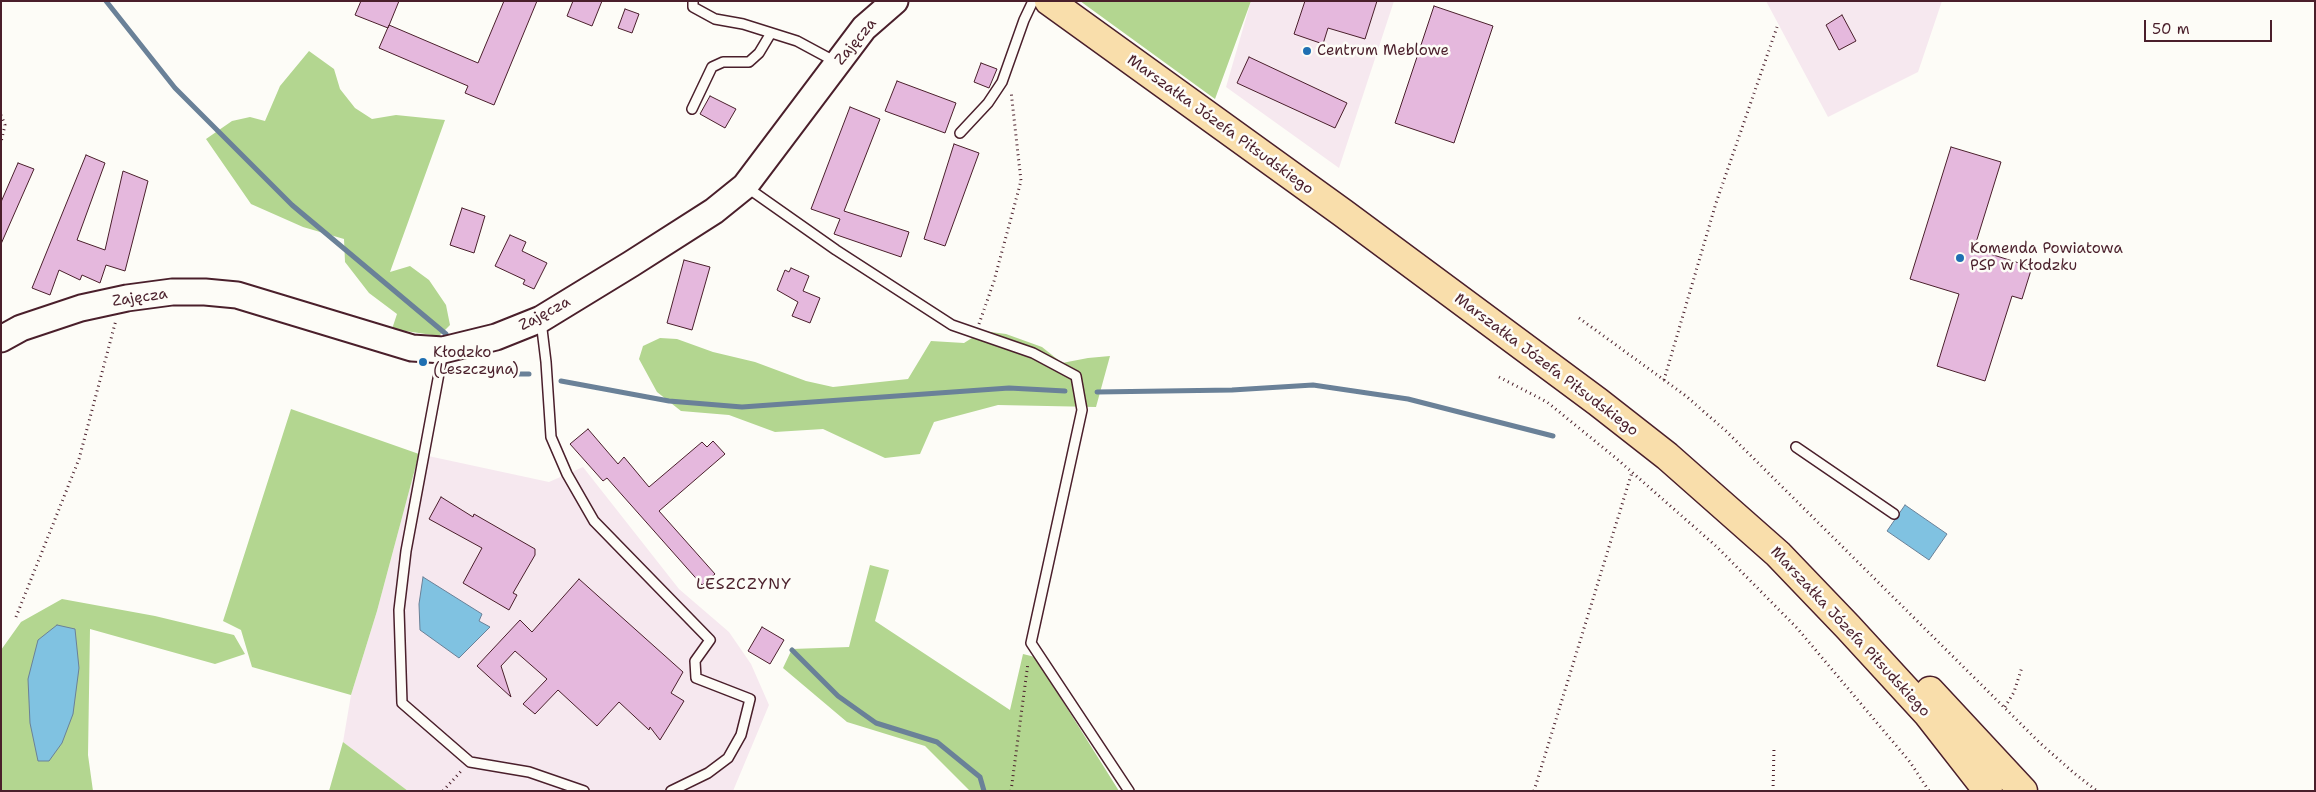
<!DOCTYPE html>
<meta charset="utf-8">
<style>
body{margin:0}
#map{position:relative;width:2316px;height:792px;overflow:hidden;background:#fdfcf7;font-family:"Shantell Sans",sans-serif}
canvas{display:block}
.frame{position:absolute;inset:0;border:2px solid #4a1f2b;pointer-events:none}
.scale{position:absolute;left:2144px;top:20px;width:128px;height:22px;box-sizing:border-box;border:2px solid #4a1f2b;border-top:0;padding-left:6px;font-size:15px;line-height:18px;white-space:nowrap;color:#4a1f2b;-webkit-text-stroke:4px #fdfcf7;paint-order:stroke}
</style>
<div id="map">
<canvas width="2316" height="792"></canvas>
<div class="frame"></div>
<div class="scale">50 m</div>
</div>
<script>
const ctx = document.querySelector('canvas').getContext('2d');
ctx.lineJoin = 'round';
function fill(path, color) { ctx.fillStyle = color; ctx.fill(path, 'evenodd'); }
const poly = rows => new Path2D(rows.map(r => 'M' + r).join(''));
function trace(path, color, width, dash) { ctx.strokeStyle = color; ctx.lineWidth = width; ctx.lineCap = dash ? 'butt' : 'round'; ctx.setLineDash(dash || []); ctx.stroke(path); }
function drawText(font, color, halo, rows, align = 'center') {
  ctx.font = font + ' "Shantell Sans",sans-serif'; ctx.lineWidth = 5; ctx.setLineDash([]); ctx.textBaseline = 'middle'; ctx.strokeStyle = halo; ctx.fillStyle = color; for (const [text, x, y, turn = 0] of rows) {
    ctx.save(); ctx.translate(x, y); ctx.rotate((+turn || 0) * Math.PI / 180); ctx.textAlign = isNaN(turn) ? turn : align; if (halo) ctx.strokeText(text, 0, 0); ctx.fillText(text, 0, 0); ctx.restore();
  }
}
fill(poly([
 [1251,1,1394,1,1339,168,1226,87],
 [1766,1,1942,1,1918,72,1828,117],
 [419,454,549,482,583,467,679,589,729,632,751,664,769,705,733,791,408,791,343,742,351,695,377,611]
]), '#f6e8ef');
fill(poly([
 [1080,1,1251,1,1215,99],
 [309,51,334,69,340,89,355,108,372,119,396,115,445,120,390,272,410,266,429,280,446,305,450,325,439,336,392,329,397,314,369,293,345,262,344,239,303,227,251,204,206,139,232,121,250,117,265,121,280,86],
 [983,331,1006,334,1042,347,1062,363,1088,358,1110,356,1096,407,998,405,934,422,920,454,885,458,823,429,775,432,729,415,681,411,657,392,639,359,643,346,660,338,677,339,713,352,755,362,806,381,833,387,908,379,931,341,964,343],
 [291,409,419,454,377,611,351,695,252,667,241,630,223,621],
 [870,565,889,570,875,621,1010,710,1023,654,1035,657,1119,791,970,791,925,746,847,722,783,668,792,649,849,647],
 [62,599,155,616,234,635,245,654,215,664,90,629,88,755,93,791,1,791,1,650,21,622],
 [343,742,408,791,329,791]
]), '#b3d690');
const water = poly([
 [1905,505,1947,534,1929,560,1887,531,1905,505],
 [423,577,482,614,479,621,490,627,459,658,420,630,419,604,423,577],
 [57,625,75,629,79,668,73,714,62,743,49,761,38,761,30,723,28,679,38,640,57,625]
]);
fill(water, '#80c2e1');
trace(water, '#6a8198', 1);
trace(poly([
 [106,1,175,88,292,205,446,334],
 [519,374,529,374],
 [561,381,669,401,742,407,1009,388,1065,391],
 [1097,392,1232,390,1313,385,1408,399,1553,436],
 [792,650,838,696,876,723,937,742,980,777,984,791]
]), '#6a8198', 5);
const building = poly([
 [361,1,399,1,388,28,355,15,361,1],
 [504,1,537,1,494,105,465,93,468,86,379,48,389,25,478,63,504,1],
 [573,1,602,1,592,26,567,16,573,1],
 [1305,1,1377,1,1365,39,1328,28,1323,44,1294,34,1305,1],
 [1434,6,1493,26,1454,143,1395,123,1434,6],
 [625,9,639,14,632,33,618,28,625,9],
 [1842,15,1856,41,1839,50,1826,25,1842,15],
 [1249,57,1347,103,1335,128,1237,83,1249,57],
 [981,63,997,69,989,88,974,82,981,63],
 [897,81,956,103,945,133,885,111,897,81],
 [710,96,736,109,725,128,700,114,710,96],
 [850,107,880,119,844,211,909,232,901,257,834,234,840,219,811,209,850,107],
 [954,144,979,153,945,246,924,239,954,144],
 [1951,147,2001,162,1974,249,2032,267,2022,299,2012,296,1985,381,1937,366,1959,294,1910,279,1951,147],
 [86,155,105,163,77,240,105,250,123,171,148,181,135,232,125,271,106,265,100,283,82,275,80,280,59,270,50,295,32,288,86,155],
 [18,163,34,169,1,244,1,202,18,163],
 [462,208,485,216,474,253,450,245,462,208],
 [510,235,526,242,522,251,547,263,534,289,523,284,525,280,495,266,510,235],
 [684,260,710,267,692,330,667,323,684,260],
 [791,268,809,276,803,291,820,298,810,323,792,316,798,302,777,290,785,270,789,272,791,268],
 [588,429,618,464,624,457,649,487,702,442,707,447,713,441,725,454,659,511,715,574,702,585,607,478,603,481,570,444,588,429],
 [441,497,473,517,474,514,535,549,535,555,513,593,517,595,509,610,463,583,482,548,429,519,441,497],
 [579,579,683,672,671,693,684,701,660,740,650,727,649,730,619,702,597,726,558,690,535,714,523,704,547,679,515,651,501,666,511,697,477,666,520,620,532,632,579,579],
 [762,627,784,640,770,664,748,651,762,627]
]);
fill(building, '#e5b8dd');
trace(building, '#4a1f2b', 1);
const lane = poly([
 [693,1,693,7,715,19,743,24,797,41,836,62],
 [692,109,712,67,723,62,749,62,759,53,771,33],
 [960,133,988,103,1002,82,1024,20,1033,1],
 [745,186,836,250,952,325,1033,353,1076,376,1082,410,1031,643,1129,791],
 [541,321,546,362,551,437,567,474,594,521,710,640,695,661,696,678,750,699,741,735,728,758,708,773,671,791],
 [443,352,406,551,399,610,402,703,470,762,529,772,584,791],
 [1796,447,1894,514]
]);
const secondary = poly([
 [1,339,21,328,81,308,127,298,172,292,205,292,237,295,412,348,443,350,496,337,541,319,631,264,714,211,745,186,864,28,895,1]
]);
const highway = poly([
 [1049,1,1343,213,1598,402,1667,456,1778,554,1848,627,1927,713,1988,791],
 [1930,691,2023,791]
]);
trace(lane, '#4a1f2b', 12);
trace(secondary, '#4a1f2b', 29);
trace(highway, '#4a1f2b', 31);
trace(poly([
 [1,115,5,125,1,142],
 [1579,318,1686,396,1726,431,2041,744,2074,773,2097,791],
 [979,324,994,281,1021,181,1011,91],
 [1499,377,1547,402,1617,459,1717,547,1797,628,1910,762,1929,791],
 [1664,380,1716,203,1777,27],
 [16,617,79,459,116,320],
 [2005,707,2014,692,2022,667],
 [443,791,463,769],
 [1011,791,1028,663],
 [1534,791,1632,472],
 [1773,791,1774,748]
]), '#4a1f2b', 3, [1, 4]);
trace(lane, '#fdfcf7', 9);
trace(secondary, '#fdfcf7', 25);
trace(highway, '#f9deab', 28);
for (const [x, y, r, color] of [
 [1307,51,5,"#1f6fb2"],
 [1960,258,5,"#1f6fb2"],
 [423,362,5,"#1f6fb2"]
]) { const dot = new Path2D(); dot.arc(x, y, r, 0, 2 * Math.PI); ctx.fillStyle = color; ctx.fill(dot); trace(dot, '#fdfcf7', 2); }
drawText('15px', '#4a1f2b', '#fdfcf7', [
 ["Zajęcza",856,42,-50],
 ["Marszałka Józefa Piłsudskiego",1220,125,36],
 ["Zajęcza",140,298,-8],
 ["Zajęcza",545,314,-28],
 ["Marszałka Józefa Piłsudskiego",1546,365,37],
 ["Marszałka Józefa Piłsudskiego",1850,632,47]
]);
drawText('15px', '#4a1f2b', '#fdfcf7', [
 ["Centrum Meblowe",1317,51],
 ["Komenda Powiatowa",1970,249],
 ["PSP w Kłodzku",1970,266],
 ["Kłodzko",433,353],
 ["(Leszczyna)",433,370]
], 'left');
ctx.letterSpacing = '1px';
drawText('16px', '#4a1f2b', '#fdfcf7', [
 ["LESZCZYNY",744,585]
]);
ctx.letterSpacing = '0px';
</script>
